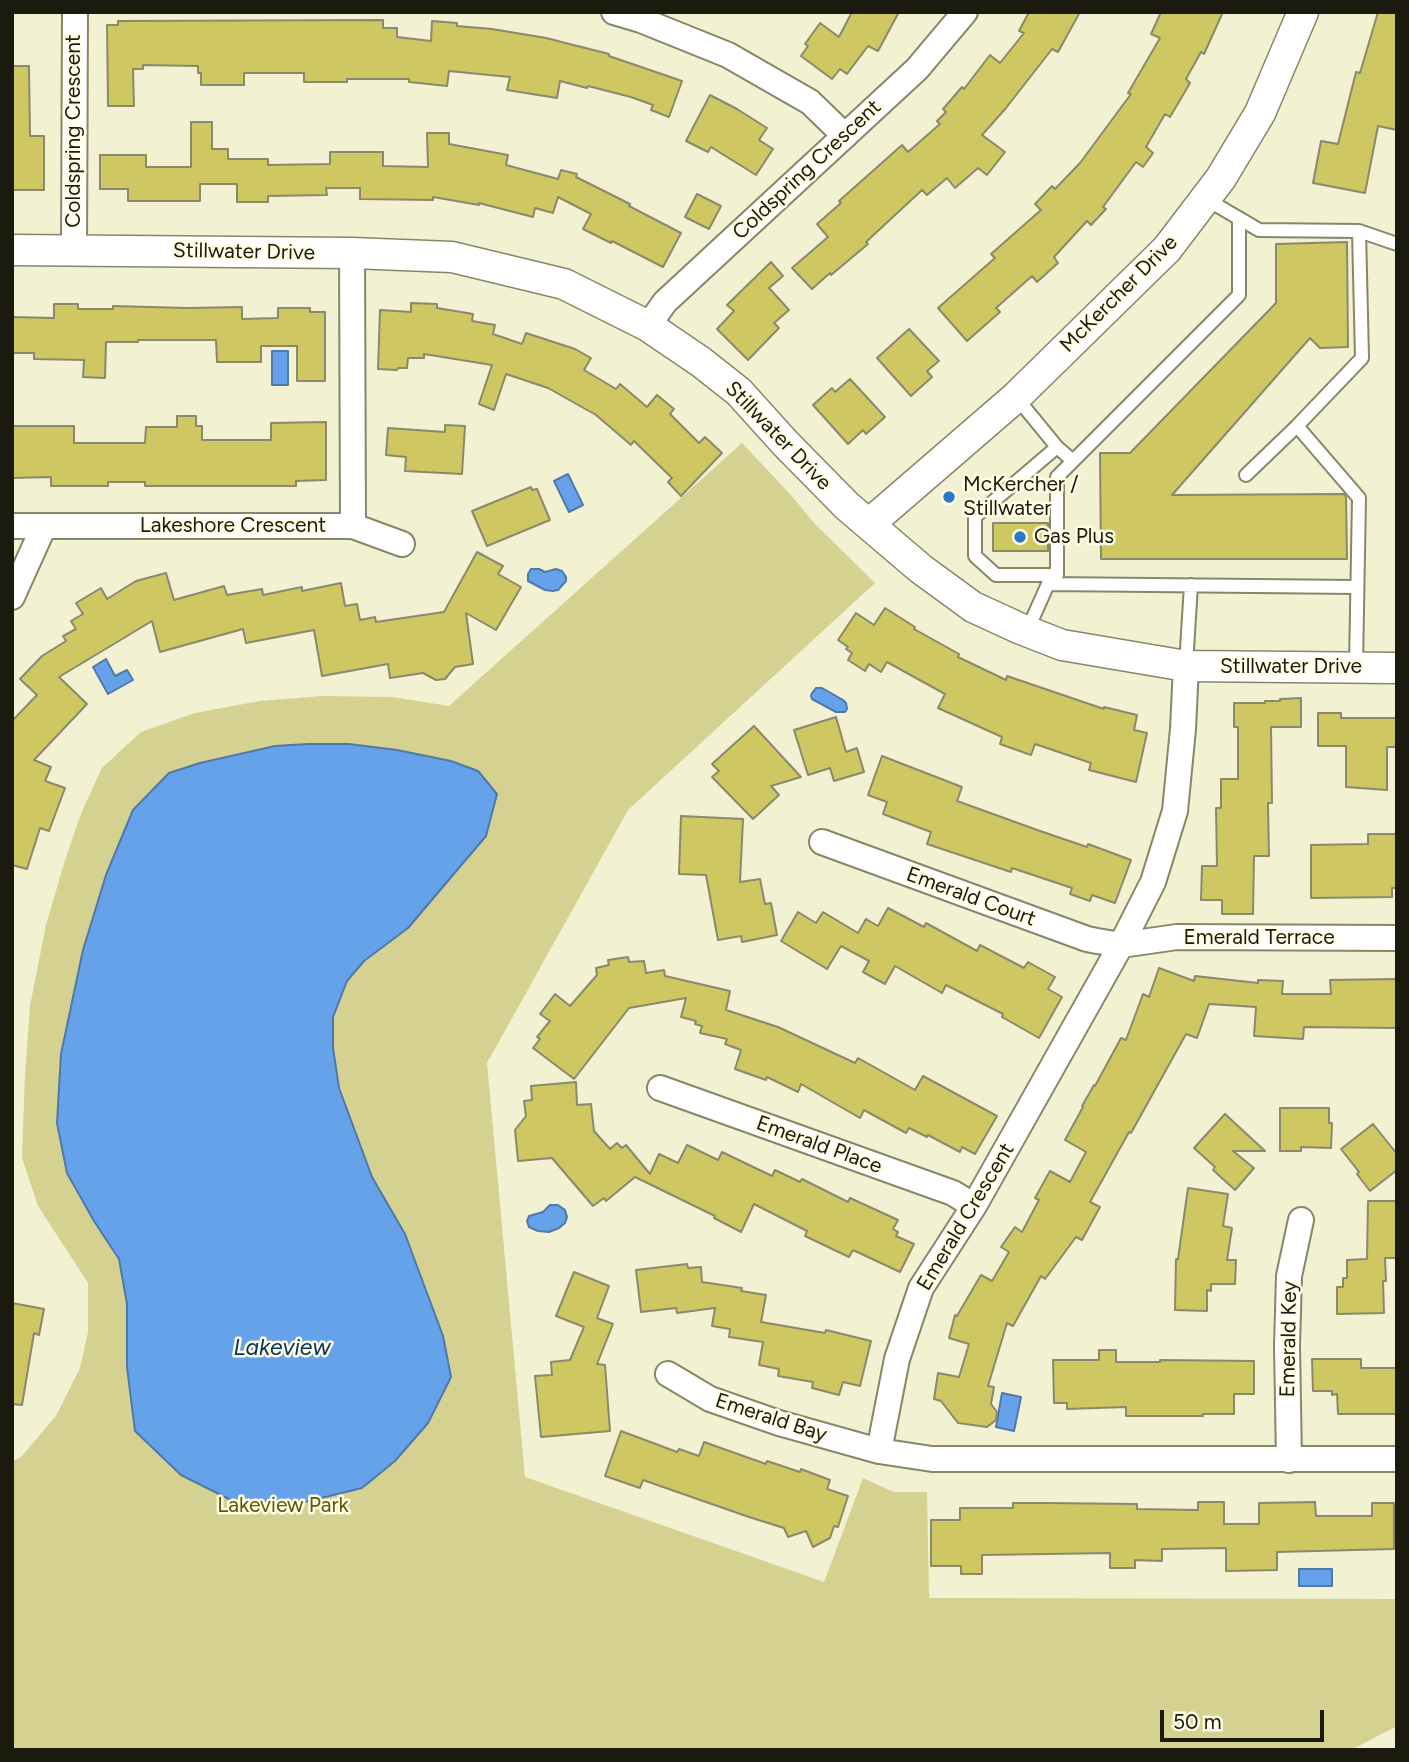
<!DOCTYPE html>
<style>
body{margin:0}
#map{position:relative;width:1409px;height:1762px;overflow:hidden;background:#f2f1d1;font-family:Figtree,sans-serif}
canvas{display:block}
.frame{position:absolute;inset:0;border:14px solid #1b1a0f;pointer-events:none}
.scale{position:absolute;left:1160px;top:1710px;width:164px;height:32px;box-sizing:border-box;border:4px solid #1b1a0f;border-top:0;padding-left:9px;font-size:21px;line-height:24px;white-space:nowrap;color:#1b1a0f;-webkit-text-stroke:5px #fffee4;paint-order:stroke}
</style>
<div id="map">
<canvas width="1409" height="1762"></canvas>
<div class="frame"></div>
<div class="scale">50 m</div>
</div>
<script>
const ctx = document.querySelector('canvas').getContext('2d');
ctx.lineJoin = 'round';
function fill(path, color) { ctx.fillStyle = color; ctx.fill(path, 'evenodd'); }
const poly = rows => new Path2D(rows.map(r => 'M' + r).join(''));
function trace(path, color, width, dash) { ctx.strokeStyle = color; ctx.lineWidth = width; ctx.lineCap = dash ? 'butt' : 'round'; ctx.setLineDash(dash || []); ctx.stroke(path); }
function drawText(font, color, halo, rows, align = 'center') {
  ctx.font = font + ' Figtree,sans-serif'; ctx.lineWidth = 5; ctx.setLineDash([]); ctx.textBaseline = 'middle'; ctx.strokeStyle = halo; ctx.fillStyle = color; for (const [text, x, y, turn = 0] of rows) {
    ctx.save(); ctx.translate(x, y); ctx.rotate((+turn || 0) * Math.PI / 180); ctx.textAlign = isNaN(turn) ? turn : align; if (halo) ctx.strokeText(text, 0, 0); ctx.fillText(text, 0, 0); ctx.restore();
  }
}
fill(poly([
 [742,443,791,495,814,523,875,583,628,810,487,1063,525,1477,824,1582,863,1478,894,1492,927,1492,929,1598,1397,1599,1397,1726,1351,1750,12,1750,12,1462,21,1457,56,1416,80,1368,88,1332,88,1283,38,1206,22,1158,25,1075,30,1006,46,925,66,857,82,811,102,768,141,732,195,713,260,701,322,696,392,697,449,706]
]), '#d4d191');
const water = poly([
 [272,351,288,351,288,385,272,385,272,351],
 [568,474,583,505,569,512,554,481,568,474],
 [531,569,539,569,545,572,556,569,562,571,566,577,566,581,558,590,553,591,545,590,528,581,528,574,531,569],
 [106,659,115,676,127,670,133,680,108,694,93,667,106,659],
 [816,688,822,688,843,700,846,703,847,709,845,712,836,712,812,699,811,696,812,693,816,688],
 [308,744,349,744,397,750,451,761,478,771,497,794,486,836,408,928,364,961,347,981,333,1017,333,1048,339,1088,372,1177,405,1234,443,1336,451,1377,428,1423,395,1461,362,1488,297,1504,231,1500,181,1475,135,1431,127,1367,127,1304,119,1259,94,1221,67,1173,57,1123,61,1054,83,950,106,875,133,810,169,773,200,763,275,746,308,744],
 [550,1205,558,1205,565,1210,567,1217,565,1223,559,1228,549,1232,538,1231,529,1227,527,1221,529,1216,543,1212,550,1205],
 [1002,1393,1021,1397,1014,1431,996,1427,1002,1393],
 [1299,1569,1332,1569,1332,1586,1299,1586,1299,1569]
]);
fill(water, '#65a2ea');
trace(water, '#4f79a8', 2);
const building = poly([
 [852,12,899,12,878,51,868,46,847,74,840,69,832,79,801,56,808,46,805,44,820,23,839,37,852,12],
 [1029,12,1080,12,1058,52,1052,49,1006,108,982,135,1005,152,987,175,978,168,955,188,947,178,927,195,922,190,866,242,868,244,831,275,830,273,812,289,792,268,828,237,817,224,841,203,839,201,902,145,908,152,940,124,937,121,946,112,943,109,962,87,964,89,990,55,1000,63,1024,33,1019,31,1029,12],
 [1161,12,1223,12,1204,54,1201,52,1186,79,1190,83,1170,117,1165,114,1146,147,1153,153,1143,167,1136,162,1103,207,1106,209,1091,225,1087,221,1054,257,1058,263,1037,282,1032,276,996,308,1000,312,967,341,938,308,995,258,991,254,1041,210,1035,204,1052,186,1055,189,1080,163,1131,94,1128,93,1160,38,1151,34,1161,12],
 [1378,12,1397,12,1397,130,1378,126,1365,193,1313,183,1321,141,1338,144,1356,72,1360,73,1378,12],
 [383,20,383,28,397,28,397,37,431,41,432,21,457,23,457,26,492,29,546,38,609,54,609,56,682,81,669,117,651,110,653,105,631,97,588,86,587,88,560,81,557,98,507,90,510,77,449,71,447,86,409,82,409,79,347,79,347,82,304,82,304,73,244,73,244,85,201,85,201,73,198,73,198,66,143,65,143,69,133,69,134,106,108,106,107,25,118,25,118,21,383,20],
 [12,66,29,66,30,136,44,136,44,190,12,190,12,66],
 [710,95,737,109,767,128,759,140,773,149,756,175,711,147,708,152,686,141,710,95],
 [191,122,212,122,212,149,228,149,228,159,268,159,268,165,330,164,330,152,383,152,383,166,428,167,427,133,449,133,449,144,508,155,506,165,558,179,561,170,577,174,576,177,630,204,629,206,681,233,663,267,612,241,611,243,583,229,591,214,558,197,553,213,535,208,533,217,479,203,479,205,433,197,433,200,360,199,360,188,326,188,327,195,268,196,268,202,237,202,237,184,200,184,200,201,128,201,128,189,100,189,100,155,146,155,146,167,191,167,191,122],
 [697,194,721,206,709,229,685,217,697,194],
 [1347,242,1348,347,1320,348,1310,338,1172,495,1344,494,1346,497,1347,559,1101,559,1100,453,1130,453,1276,303,1276,244,1347,242],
 [771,262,783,276,769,288,789,310,774,323,779,328,748,360,717,329,734,311,727,305,771,262],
 [411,303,437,304,437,308,473,314,472,321,495,325,493,334,522,344,526,333,575,349,591,358,584,370,616,389,620,384,647,407,657,395,674,409,670,414,699,443,705,437,722,453,681,496,668,482,672,478,634,441,631,445,596,415,548,388,506,374,494,410,479,404,492,365,424,354,424,358,408,358,407,368,398,368,397,370,378,369,380,310,411,312,411,303],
 [54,304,78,304,78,309,113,309,113,306,188,308,242,307,242,319,278,318,278,308,310,308,310,312,325,312,325,381,297,381,297,346,261,346,261,362,217,362,216,340,138,340,138,342,106,342,105,378,83,377,84,360,34,359,34,353,12,353,12,317,54,318,54,304],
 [909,329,939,361,927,371,932,377,911,396,877,358,909,329],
 [850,379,885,417,866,434,863,430,848,444,813,405,832,388,835,392,850,379],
 [177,416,196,416,196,426,202,426,202,440,271,440,271,423,326,422,326,480,296,481,296,486,145,486,145,482,108,482,108,486,51,486,51,477,12,478,12,426,74,426,74,443,145,443,146,427,177,427,177,416],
 [445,425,465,426,462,474,405,471,406,457,386,455,388,428,445,432,445,425],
 [531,487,532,490,537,489,550,520,487,546,472,511,531,487],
 [993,523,1048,523,1048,551,993,551,993,523],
 [477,552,503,566,498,574,521,587,496,630,466,613,473,664,455,667,445,679,436,680,423,673,390,678,388,664,322,676,314,630,246,643,243,629,160,652,152,621,59,677,87,704,34,760,51,767,45,781,65,788,49,831,40,828,27,869,12,865,12,721,37,695,20,679,42,656,66,641,63,636,76,629,71,621,83,614,76,603,101,588,107,599,136,581,166,573,174,600,224,586,227,595,262,589,263,595,302,587,302,591,341,583,345,606,357,604,360,620,375,617,376,622,444,612,477,552],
 [885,608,915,627,914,629,959,654,958,657,1006,680,1007,676,1104,709,1104,707,1137,715,1134,730,1147,733,1136,782,1089,770,1091,763,1035,744,1031,755,1000,744,1002,737,938,708,945,694,887,662,881,672,869,664,865,671,848,660,852,653,846,649,848,647,838,640,856,613,874,625,885,608],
 [1301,698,1301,727,1271,727,1272,803,1268,803,1269,856,1254,856,1253,914,1222,914,1222,900,1201,900,1202,866,1217,866,1216,808,1221,808,1221,779,1238,779,1238,727,1234,727,1234,703,1265,703,1265,701,1280,701,1280,699,1301,698],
 [1318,713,1341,713,1341,718,1397,718,1397,747,1387,747,1387,790,1346,787,1346,746,1318,746,1318,713],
 [836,717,846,752,857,748,864,772,834,781,830,768,808,775,794,730,836,717],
 [754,726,801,777,771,786,779,795,753,819,712,777,719,771,712,764,754,726],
 [882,756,962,787,957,801,1040,831,1087,847,1088,844,1131,860,1115,903,1092,895,1090,901,1070,894,1072,888,1012,868,1011,872,927,844,931,832,883,814,887,802,868,795,882,756],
 [681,816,743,819,740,882,760,879,765,904,771,903,777,935,742,942,741,936,718,940,706,875,679,874,681,816],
 [1368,834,1397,834,1397,888,1392,888,1392,897,1311,898,1311,845,1368,844,1368,834],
 [888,908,924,927,926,923,977,951,980,945,1024,968,1028,962,1055,977,1048,989,1062,997,1039,1038,1002,1017,1003,1014,946,985,942,993,895,966,885,984,863,972,869,961,841,946,827,969,781,941,798,912,816,923,823,912,858,933,866,919,878,926,888,908],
 [628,957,629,962,644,961,646,973,664,970,665,976,730,991,726,1010,778,1027,855,1063,858,1058,915,1090,923,1076,997,1116,975,1154,962,1147,960,1152,928,1135,927,1137,909,1128,906,1133,864,1110,860,1118,801,1084,798,1092,767,1077,766,1080,735,1069,741,1050,725,1044,727,1039,700,1033,702,1026,695,1024,696,1021,681,1017,686,998,629,1008,574,1079,533,1048,540,1039,537,1037,550,1021,540,1014,555,994,570,1006,597,975,596,968,609,965,608,960,628,957],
 [1159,968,1194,981,1195,976,1258,983,1258,980,1283,981,1282,994,1331,994,1330,980,1397,979,1397,1028,1304,1027,1303,1039,1254,1036,1256,1007,1209,1004,1197,1038,1186,1034,1131,1133,1129,1132,1090,1202,1100,1207,1082,1240,1076,1237,1045,1279,1041,1276,1013,1326,1007,1323,988,1386,994,1387,991,1404,997,1412,996,1420,987,1427,958,1423,941,1401,934,1399,938,1373,959,1377,969,1344,949,1338,955,1315,957,1316,981,1275,992,1281,1009,1252,1001,1247,1015,1227,1022,1232,1039,1200,1035,1198,1050,1171,1070,1182,1086,1152,1065,1140,1083,1107,1082,1106,1094,1085,1095,1086,1121,1038,1126,1040,1143,994,1149,997,1159,968],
 [576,1082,577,1105,591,1104,594,1131,610,1149,617,1143,622,1148,626,1145,650,1174,659,1154,678,1163,687,1145,718,1160,722,1152,772,1176,775,1170,800,1182,802,1179,848,1202,850,1198,898,1220,893,1229,898,1232,896,1236,914,1244,900,1272,853,1250,849,1257,805,1236,807,1231,754,1204,741,1232,714,1218,715,1216,635,1177,606,1201,604,1198,593,1206,552,1158,518,1161,515,1130,526,1116,524,1101,532,1100,531,1086,576,1082],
 [1280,1108,1329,1108,1329,1123,1332,1123,1331,1148,1301,1147,1301,1151,1280,1151,1280,1108],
 [1225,1114,1265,1151,1233,1151,1254,1168,1235,1190,1213,1170,1215,1167,1194,1148,1225,1114],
 [1373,1124,1397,1154,1397,1170,1370,1191,1357,1174,1359,1172,1341,1149,1373,1124],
 [1188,1188,1228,1194,1223,1226,1232,1228,1227,1260,1236,1260,1235,1284,1211,1284,1211,1291,1207,1290,1207,1311,1175,1310,1176,1259,1178,1259,1188,1188],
 [1368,1201,1397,1201,1397,1258,1385,1258,1386,1281,1383,1281,1384,1313,1337,1314,1337,1287,1343,1287,1343,1278,1347,1278,1347,1260,1367,1259,1368,1201],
 [687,1264,688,1268,701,1267,702,1282,742,1288,741,1291,766,1295,761,1322,825,1333,826,1330,871,1341,860,1386,843,1382,839,1395,812,1388,813,1382,778,1376,779,1369,759,1365,763,1342,729,1337,730,1329,712,1326,715,1308,677,1313,676,1308,641,1312,636,1270,687,1264],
 [574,1272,609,1286,597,1318,613,1324,597,1364,605,1365,610,1431,541,1437,535,1376,552,1375,551,1362,570,1360,584,1327,556,1316,574,1272],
 [12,1303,44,1309,39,1335,34,1333,22,1405,12,1404,12,1303],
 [1099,1350,1116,1350,1116,1362,1160,1362,1160,1360,1254,1361,1254,1394,1234,1394,1234,1414,1203,1414,1203,1416,1126,1416,1126,1407,1067,1409,1067,1403,1054,1403,1053,1360,1099,1360,1099,1350],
 [1312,1359,1361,1359,1361,1368,1397,1368,1397,1414,1338,1414,1337,1394,1332,1395,1332,1391,1313,1391,1312,1359],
 [621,1431,677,1452,679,1449,699,1456,704,1442,766,1464,767,1461,800,1472,801,1469,830,1480,827,1489,848,1496,838,1527,834,1526,830,1538,813,1547,806,1531,788,1537,784,1528,749,1517,643,1480,640,1488,605,1476,621,1431],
 [1198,1502,1224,1502,1224,1524,1259,1524,1259,1503,1315,1502,1316,1516,1372,1516,1372,1503,1394,1503,1394,1549,1277,1552,1277,1570,1226,1571,1226,1548,1162,1549,1162,1561,1135,1560,1135,1568,1110,1568,1110,1553,982,1555,982,1574,961,1574,961,1566,931,1566,931,1520,960,1520,960,1508,1013,1508,1013,1503,1046,1503,1137,1504,1137,1509,1198,1510,1198,1502]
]);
fill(building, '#cec762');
trace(building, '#8a896c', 2);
const service = poly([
 [1206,199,1259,230,1359,231,1362,358,1297,426,1359,498,1356,667],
 [1239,218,1239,295,1057,477,1057,575,1048,584,1357,587],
 [1359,231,1397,244],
 [1016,397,1057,447,1073,461],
 [1057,447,975,517,975,556,996,575,1057,575],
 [1246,475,1297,426],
 [1027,631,1048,584],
 [1186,665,1191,585]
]);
const minor = poly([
 [614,12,641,20,728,55,810,102,845,136],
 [74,250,75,12],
 [648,326,665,302,917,69,965,12],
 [12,526,44,526],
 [353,526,402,544],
 [12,597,44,526,353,526,352,253],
 [1186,666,1183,729,1175,811,1153,882,1121,945,974,1206,921,1288,897,1359,879,1451,932,1459,1397,1459],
 [822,842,1087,939,1097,941,1121,945,1177,937,1397,938],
 [660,1088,953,1193,974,1206],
 [668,1374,710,1399,779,1423,879,1451],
 [1289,1460,1287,1346,1289,1276,1301,1220]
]);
const tertiary = poly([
 [12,250,352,253,452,257,564,284,648,326,701,362,739,392,785,443,847,506,921,569,973,607,1021,629,1062,645,1186,666,1397,668],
 [869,524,1016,397,1167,249,1221,178,1260,113,1303,12]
]);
trace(service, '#888669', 16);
trace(minor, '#888669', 28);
trace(tertiary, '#888669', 33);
trace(service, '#fff', 12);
trace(minor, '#fff', 24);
trace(tertiary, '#fff', 30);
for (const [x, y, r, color] of [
 [949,497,7,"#2d78c8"],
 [1020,537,7,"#2d78c8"]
]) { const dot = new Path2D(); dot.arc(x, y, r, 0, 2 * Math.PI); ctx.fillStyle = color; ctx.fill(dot); trace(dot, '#fffee4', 2.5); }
drawText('21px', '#1b1a0f', '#fffee4', [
 ["Coldspring Crescent",74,131,-90],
 ["Coldspring Crescent",807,170,-43],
 ["Stillwater Drive",244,252,1],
 ["McKercher Drive",1119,294,-45],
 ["Stillwater Drive",778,436,46],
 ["Lakeshore Crescent",233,526],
 ["Stillwater Drive",1291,667],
 ["Emerald Court",971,897,20],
 ["Emerald Terrace",1259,938],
 ["Emerald Place",819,1145,20],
 ["Emerald Crescent",966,1217,-59],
 ["Emerald Key",1289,1339,-89],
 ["Emerald Bay",771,1418,18]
]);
drawText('21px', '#1b1a0f', '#fffee4', [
 ["McKercher /",963,485],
 ["Stillwater",963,509],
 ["Gas Plus",1034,537]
], 'left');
drawText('21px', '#5d5707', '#fffee4', [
 ["Lakeview Park",283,1506]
]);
drawText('italic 23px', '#063360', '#fffee4', [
 ["Lakeview",282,1348]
]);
</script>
